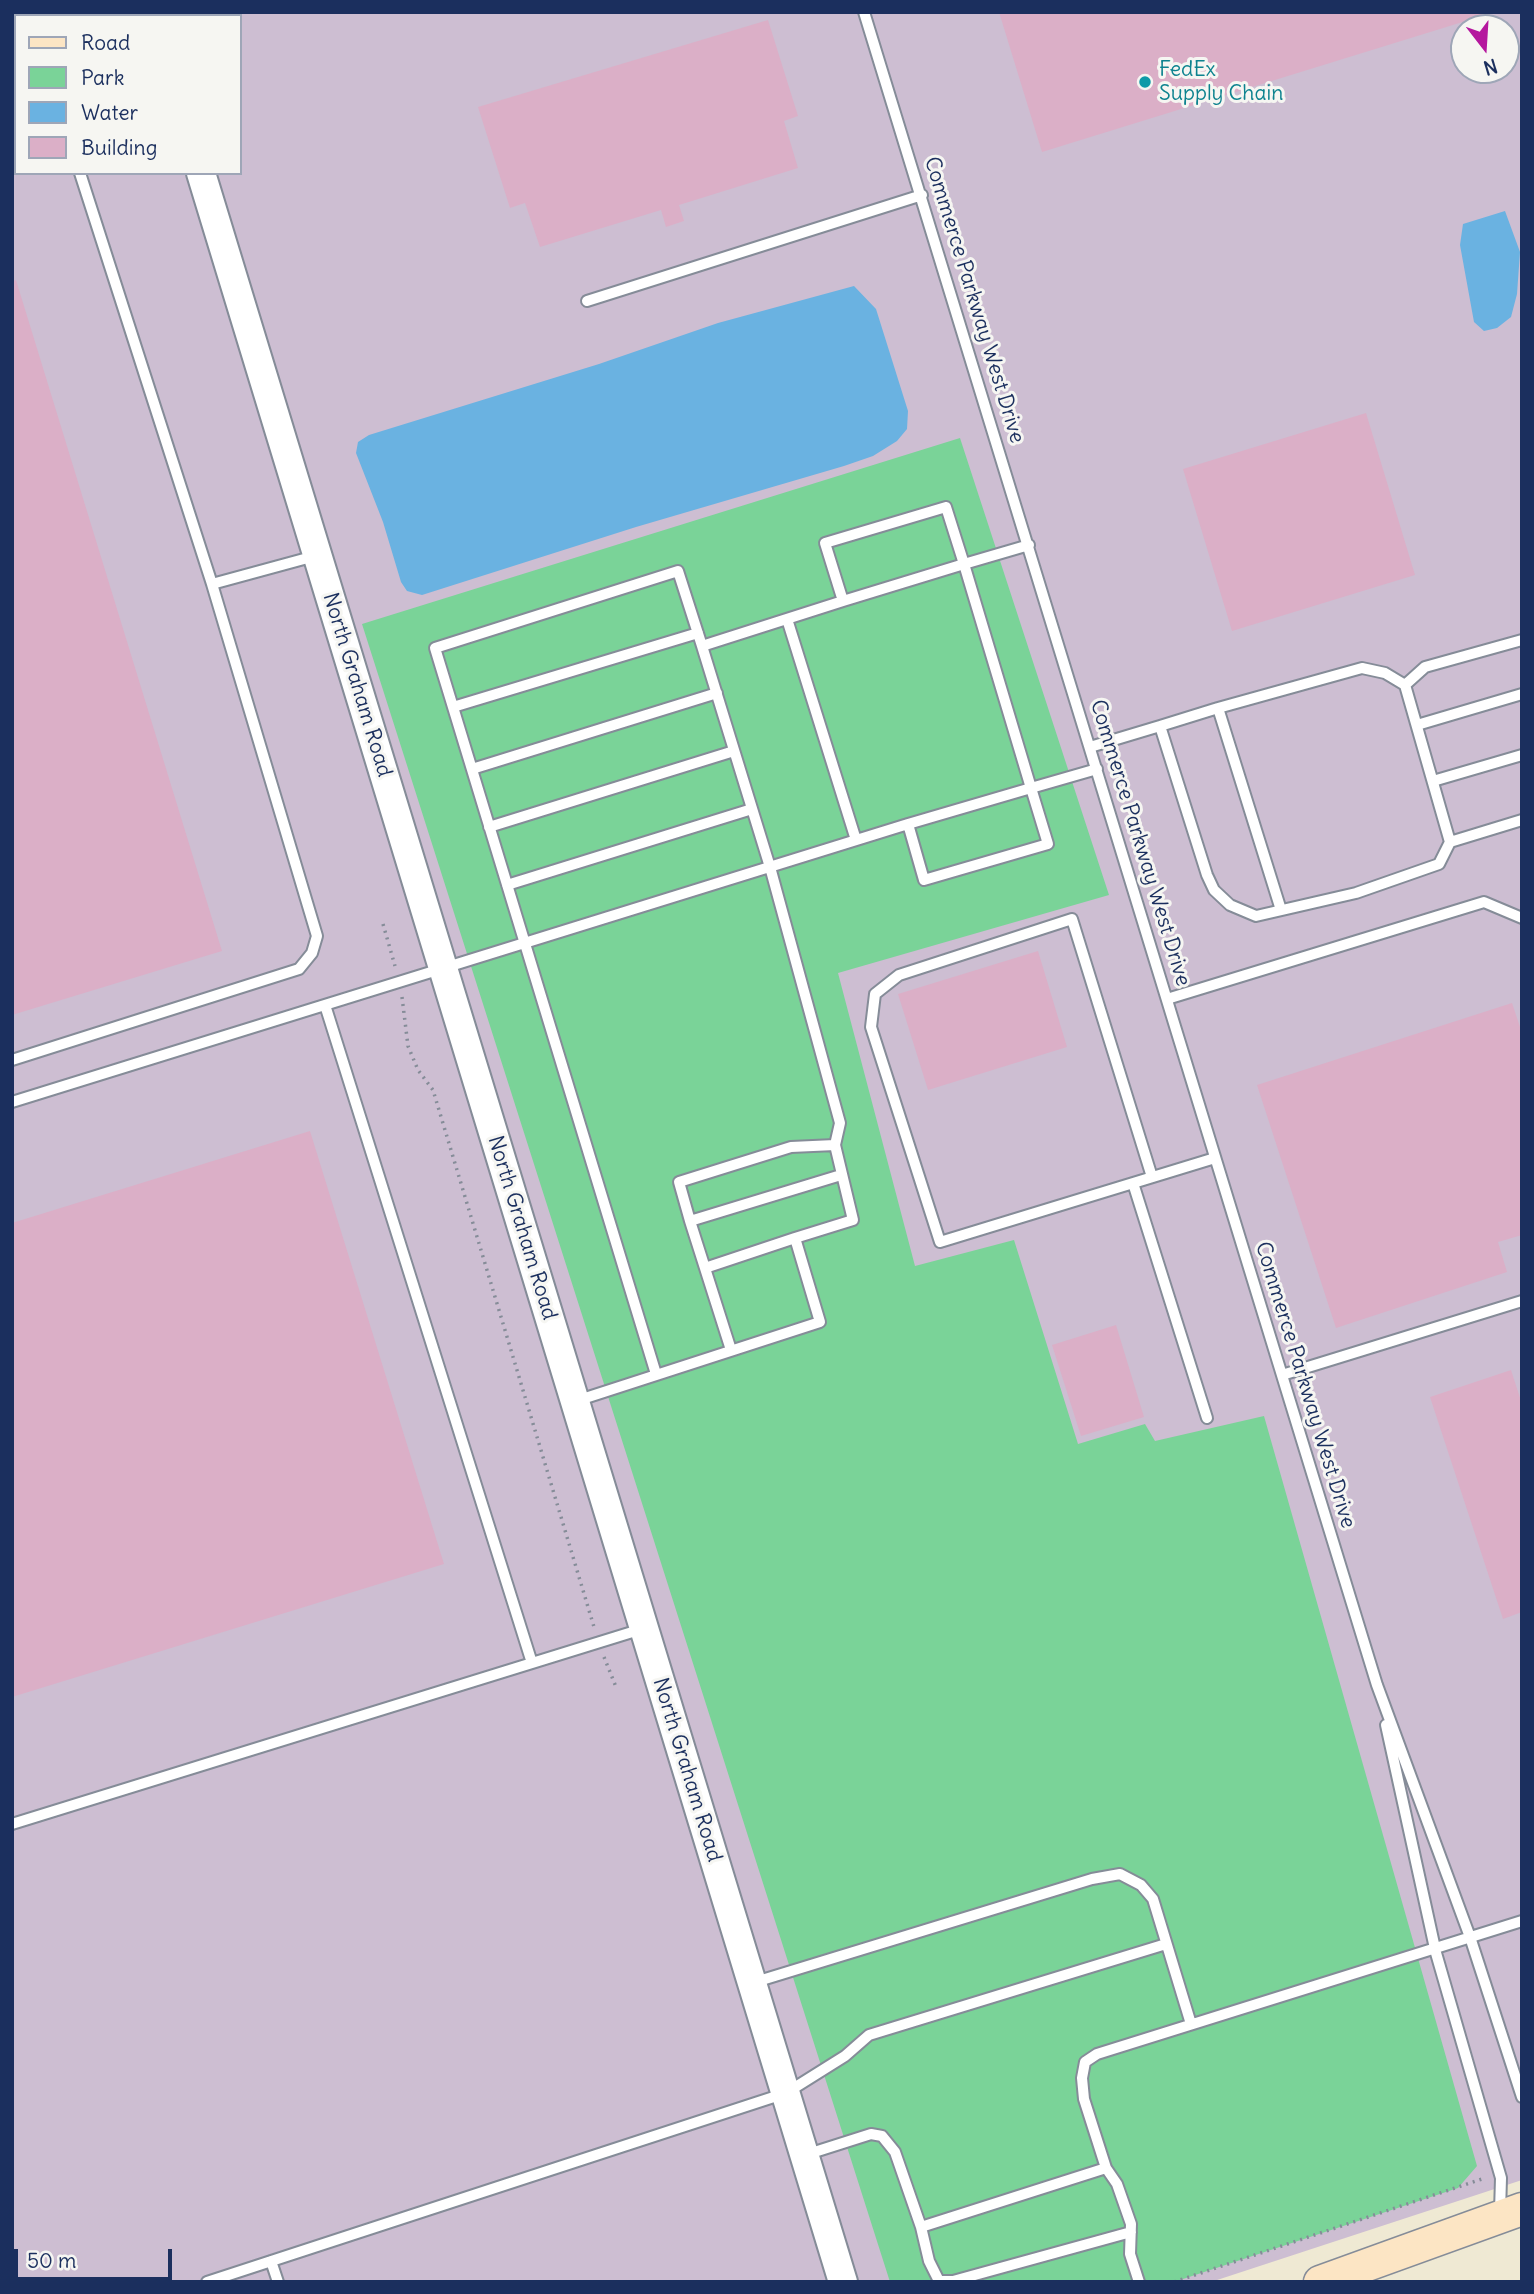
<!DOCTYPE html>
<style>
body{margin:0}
#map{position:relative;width:1534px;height:2294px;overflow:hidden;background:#efe9d3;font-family:Delius,sans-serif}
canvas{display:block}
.frame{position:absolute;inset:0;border:14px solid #1b2f5e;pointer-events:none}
.legend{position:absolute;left:14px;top:14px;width:228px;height:161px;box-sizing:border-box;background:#f6f6f2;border:2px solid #9ea6b7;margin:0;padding:9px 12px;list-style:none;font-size:21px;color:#1b2f5e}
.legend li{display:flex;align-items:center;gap:14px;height:35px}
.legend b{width:35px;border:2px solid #9ea6b7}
.north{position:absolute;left:1450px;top:14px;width:70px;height:70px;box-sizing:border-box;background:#f6f6f2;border:2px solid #9ea6b7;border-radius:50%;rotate:163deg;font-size:19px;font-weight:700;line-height:28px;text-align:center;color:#1b2f5e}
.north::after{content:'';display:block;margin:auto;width:24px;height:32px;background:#b5179e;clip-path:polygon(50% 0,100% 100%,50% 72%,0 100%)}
.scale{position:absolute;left:14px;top:2249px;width:158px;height:32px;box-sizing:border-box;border:4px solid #1b2f5e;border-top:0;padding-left:9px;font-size:21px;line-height:24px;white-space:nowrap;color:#1b2f5e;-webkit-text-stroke:5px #f6f6f2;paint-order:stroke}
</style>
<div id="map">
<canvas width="1534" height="2294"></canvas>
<div class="frame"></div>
<ul class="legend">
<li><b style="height:9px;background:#fce5c4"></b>Road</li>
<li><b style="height:19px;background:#7ad398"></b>Park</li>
<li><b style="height:19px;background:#6ab2e1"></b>Water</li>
<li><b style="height:19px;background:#dbafc7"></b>Building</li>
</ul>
<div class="north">N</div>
<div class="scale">50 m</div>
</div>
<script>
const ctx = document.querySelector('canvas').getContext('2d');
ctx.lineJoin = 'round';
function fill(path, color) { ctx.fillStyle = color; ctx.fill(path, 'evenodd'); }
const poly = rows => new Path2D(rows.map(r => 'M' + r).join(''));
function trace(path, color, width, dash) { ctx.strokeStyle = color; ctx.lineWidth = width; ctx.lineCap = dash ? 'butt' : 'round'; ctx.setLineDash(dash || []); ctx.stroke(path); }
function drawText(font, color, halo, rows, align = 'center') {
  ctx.font = font + ' Delius,sans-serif'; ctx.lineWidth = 6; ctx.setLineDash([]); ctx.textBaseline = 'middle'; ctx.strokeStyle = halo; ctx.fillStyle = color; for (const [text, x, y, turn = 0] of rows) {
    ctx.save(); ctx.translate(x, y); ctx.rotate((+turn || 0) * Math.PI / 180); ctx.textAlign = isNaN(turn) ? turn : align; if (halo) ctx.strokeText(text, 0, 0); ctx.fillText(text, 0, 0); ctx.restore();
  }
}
fill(poly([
 [12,12,1522,12,1522,2180,1211,2282,12,2282],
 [16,16,240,16,240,173,16,173],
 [1464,28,1506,28,1506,70,1464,70]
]), '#cdbed2');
fill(poly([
 [960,438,1109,895,838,973,915,1266,1014,1240,1078,1444,1145,1424,1155,1441,1264,1416,1477,2166,1458,2188,1174,2282,890,2282,362,624]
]), '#7ad398');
fill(poly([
 [1505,211,1520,252,1517,294,1511,317,1497,328,1484,331,1474,322,1460,245,1463,224],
 [854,286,876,309,908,411,907,429,897,441,873,456,844,466,636,527,422,595,407,591,401,582,383,522,356,453,358,442,369,435,599,364,718,323]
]), '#6ab2e1');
fill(poly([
 [999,12,1482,12,1482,16,1042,152],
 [768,20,798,116,784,121,798,168,679,205,684,221,666,227,661,210,540,247,525,203,510,208,478,107],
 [16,280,222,951,12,1015,12,281],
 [1366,413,1415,575,1232,631,1183,469],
 [1038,951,1067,1047,928,1090,898,994],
 [1512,1003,1522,1033,1522,1235,1498,1242,1507,1272,1336,1328,1257,1085],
 [310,1131,444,1564,12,1697,12,1223],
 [1116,1325,1144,1417,1081,1436,1052,1345],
 [1511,1370,1522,1404,1522,1612,1503,1619,1430,1397]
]), '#dbafc7');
const service = poly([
 [28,12,29,16],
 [864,12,1377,1685,1470,1937,1522,2097],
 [80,173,212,584],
 [587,301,922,195],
 [946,507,964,564,843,601,825,543,946,507],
 [1029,545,964,564,1031,788,1097,769],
 [787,619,856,840],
 [1405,685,1425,667,1522,640],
 [453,707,698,633],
 [1218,708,1281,910],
 [1417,725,1522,694],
 [1090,747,1160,726,1218,708,1362,668,1385,673,1405,685,1450,842,1439,864,1356,893,1256,916,1230,905,1214,890,1207,875,1160,726],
 [472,769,717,693],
 [1433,781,1522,755],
 [1031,788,1048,844,924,880,908,824,1031,788],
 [489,827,734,751],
 [1450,842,1522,820],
 [507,885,752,809],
 [1167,999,1484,902,1522,918],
 [325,1005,532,1663],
 [12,1060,299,969,312,953,317,936,212,584,315,556],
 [12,1102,908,824],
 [1152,1177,1072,919,899,975,875,994,871,1027,940,1242,1215,1158],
 [1133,1183,1207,1418],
 [690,1221,679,1182,791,1147,835,1145],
 [705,1268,795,1238],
 [731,1350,690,1221,841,1175],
 [656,1374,435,648,678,571,702,646],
 [1282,1375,1522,1301],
 [576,1401,820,1322,795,1238,853,1220,835,1145,840,1123,770,867,702,646,843,601],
 [1386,1725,1436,1953,1501,2178,1500,2212],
 [12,1824,642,1629],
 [752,1983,1092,1879,1120,1874,1141,1885,1153,1899,1191,2024],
 [805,2155,871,2134,882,2136,895,2152,921,2227,1106,2168,1084,2099,1082,2078,1085,2062,1097,2054,1522,1921],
 [1106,2168,1117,2184,1131,2224,1130,2254,1139,2282],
 [921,2227,929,2261,939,2281,953,2281,1131,2232],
 [271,2261,278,2282],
 [207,2282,786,2093,845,2056,869,2035,1166,1944]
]);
const tertiary = poly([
 [152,12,153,16],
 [201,173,843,2282]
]);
const secondary = poly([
 [1320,2282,1522,2209]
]);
trace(service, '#858c98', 14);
trace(tertiary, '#858c98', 32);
trace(secondary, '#858c98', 35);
trace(poly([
 [383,924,395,966],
 [402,997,408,1046,418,1070,433,1090,594,1627],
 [604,1657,616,1687],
 [1174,2282,1482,2179]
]), '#858c98', 3.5, [2, 5]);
trace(service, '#fff', 10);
trace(tertiary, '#fff', 28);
trace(secondary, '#fce5c4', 32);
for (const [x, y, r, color] of [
 [1145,82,7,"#0f9aa8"]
]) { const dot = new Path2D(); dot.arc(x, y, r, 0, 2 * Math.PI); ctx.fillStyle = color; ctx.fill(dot); trace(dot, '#f6f6f2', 2.5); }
drawText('21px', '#0d838f', '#f6f6f2', [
 ["FedEx",1159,70],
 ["Supply Chain",1159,94]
], 'left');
drawText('21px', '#1b2f5e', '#f6f6f2', [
 ["Commerce Parkway West Drive",974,300,73],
 ["North Graham Road",357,685,73],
 ["Commerce Parkway West Drive",1140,843,73],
 ["North Graham Road",522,1228,73],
 ["Commerce Parkway West Drive",1305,1385,73],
 ["North Graham Road",687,1770,73]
]);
</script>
